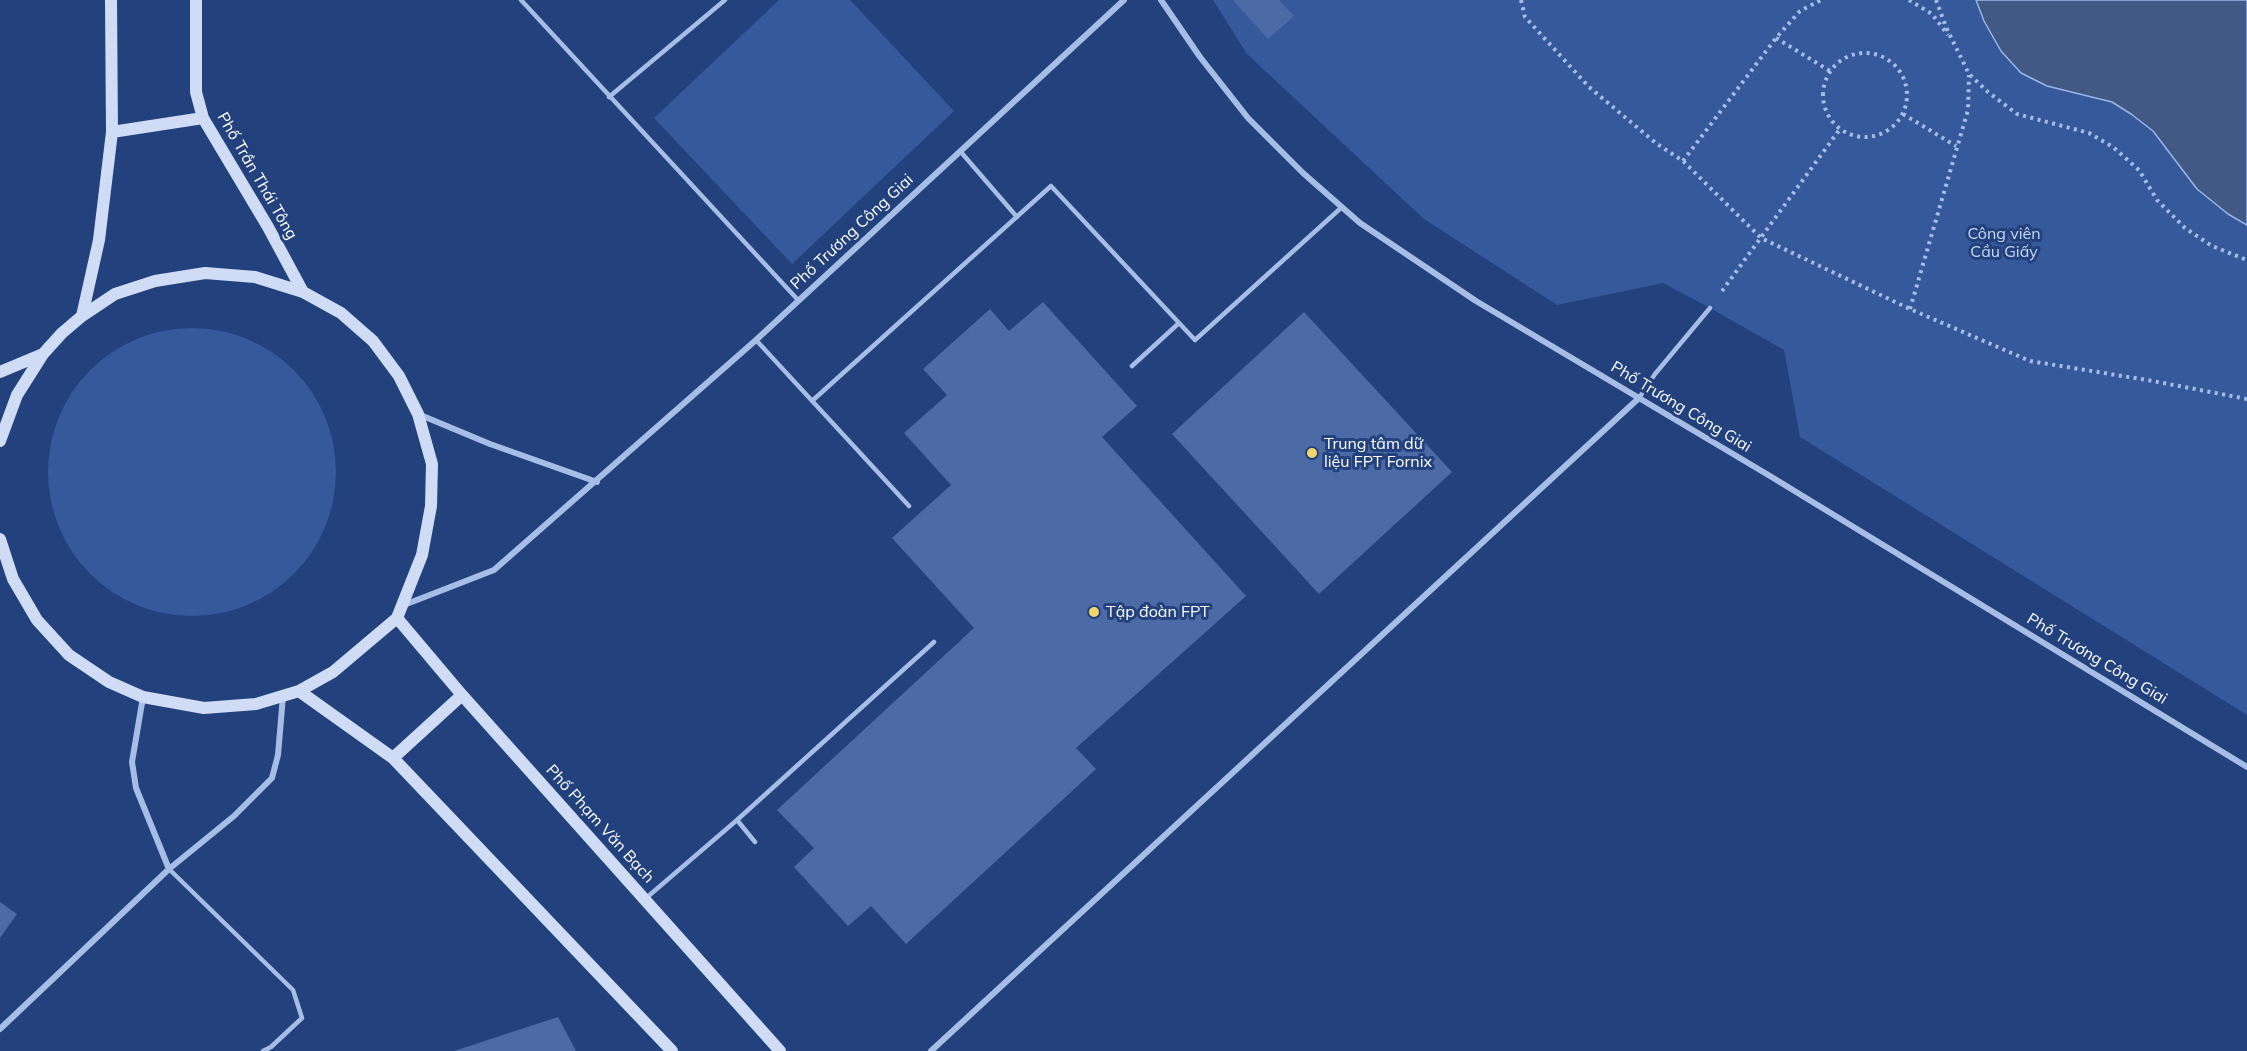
<!DOCTYPE html>
<meta charset="utf-8">
<style>
body{margin:0}
canvas{display:block;background:#22417d}
</style>
<canvas width="2247" height="1051"></canvas>
<script>
const ctx = document.querySelector('canvas').getContext('2d');
ctx.lineJoin = 'round';
function fill(path, color) { ctx.fillStyle = color; ctx.fill(path, 'evenodd'); }
const poly = rows => new Path2D(rows.map(r => 'M' + r).join(''));
function trace(path, color, width, dash) { ctx.strokeStyle = color; ctx.lineWidth = width; ctx.lineCap = dash ? 'butt' : 'round'; ctx.setLineDash(dash || []); ctx.stroke(path); }
function drawText(font, color, halo, rows, align = 'center') {
  ctx.font = font + ' Mulish,sans-serif'; ctx.lineWidth = 6; ctx.setLineDash([]); ctx.textBaseline = 'middle'; ctx.strokeStyle = halo; ctx.fillStyle = color; for (const [text, x, y, turn = 0] of rows) {
    ctx.save(); ctx.translate(x, y); ctx.rotate((+turn || 0) * Math.PI / 180); ctx.textAlign = isNaN(turn) ? turn : align; if (halo) ctx.strokeText(text, 0, 0); ctx.fillText(text, 0, 0); ctx.restore();
  }
}
fill(poly([
 [779,0,850,0,954,111,792,264,654,118],
 [1213,0,2247,0,2247,715,1800,437,1784,350,1710,308,1663,283,1557,305,1424,219,1247,54],
 '48 472a144 144 0 1 1 288 0a144 144 0 1 1-288 0Z'
]), '#35599b');
const water = poly([
 [1976,0,2247,0,2247,225,2228,214,2197,189,2153,131,2131,114,2112,102,2047,86,2021,73,2001,51,1984,21,1976,0]
]);
fill(water, '#425986');
trace(water, '#9ab6e7', 1.5);
fill(poly([
 [1233,0,1279,0,1294,16,1268,39],
 [1043,302,1137,406,1102,437,1246,596,1076,748,1096,769,906,944,871,906,848,926,794,867,814,848,777,810,974,628,892,538,951,485,904,433,947,395,923,369,990,309,1009,331],
 [1304,312,1452,472,1319,594,1172,434],
 [0,902,17,914,0,938],
 [558,1017,576,1051,454,1051]
]), '#4b6aa6');
trace(poly([
 [1521,0,1525,17,1589,87,1657,144,1683,161,1761,238,1910,309,2030,361,2153,381,2247,399],
 [1909,0,1932,14,1948,35],
 [1936,0,1946,27,1969,74,1988,92,2017,114,2089,133,2113,147,2139,170,2157,200,2185,228,2212,246,2247,260],
 [1776,38,1830,71],
 '1823 95a42 42 0 1 1 84 0a42 42 0 1 1-84 0Z',
 [1903,114,1956,146],
 [1683,161,1776,38,1800,11,1821,0],
 [1722,291,1840,129],
 [1910,309,1968,110,1969,75]
]), '#a6bde6', 4, [3, 4.5]);
trace(poly([
 [521,0,798,300],
 [609,97,725,0],
 [960,151,1017,217],
 [756,340,909,506],
 [1132,366,1179,323],
 [1639,398,1655,374,1710,308],
 [812,401,1051,186,1195,340,1342,207],
 [737,820,755,842],
 [169,869,293,990,302,1018,271,1047,263,1051],
 [645,899,737,820,934,642]
]), '#a6bde6', 4.5);
trace(poly([
 [1161,0,1200,57,1248,118,1303,173,1360,223,1476,301,1770,476,2247,767],
 [418,414,490,444,597,482],
 [404,605,494,570,756,340,1124,0],
 [143,697,132,762,136,788,169,869],
 [0,1029,169,869,234,816,272,778,278,755,283,696],
 [931,1051,1639,398]
]), '#a6bde6', 6);
trace(poly([
 [196,0,196,92,203,118,268,227,303,292],
 [112,132,203,118],
 [82,316,99,240,112,132,111,0],
 [0,372,43,354],
 [0,441,17,395,43,354,62,333,82,316,115,294,155,281,205,273,255,277,303,292,341,313,373,341,399,376,418,414,432,464,431,506,422,555,397,618,333,672,299,691,256,704,204,708,143,697,109,682,69,655,37,620,13,579,0,539],
 [397,618,462,695,780,1051],
 [299,691,393,758,672,1051],
 [393,758,462,695]
]), '#d0dcf5', 12);
for (const [x, y, r, color] of [
 [1312,453,6,"#f2d768"],
 [1094,612,6,"#f2d768"]
]) { const dot = new Path2D(); dot.arc(x, y, r, 0, 2 * Math.PI); ctx.fillStyle = color; ctx.fill(dot); trace(dot, '#22417d', 2); }
drawText('16px', '#fff', '#22417d', [
 ["Phố Trần Thái Tông",257,176,60],
 ["Phố Trương Công Giai",852,232,-43],
 ["Phố Trương Công Giai",1681,407,31],
 ["Phố Trương Công Giai",2097,659,31],
 ["Phố Phạm Văn Bạch",600,824,48]
]);
drawText('16px', '#c9d9f5', '#22417d', [
 ["Công viên",2004,234],
 ["Cầu Giấy",2004,252]
]);
drawText('16px', '#fff', '#22417d', [
 ["Trung tâm dữ",1324,444],
 ["liệu FPT Fornix",1324,462],
 ["Tập đoàn FPT",1106,612]
], 'left');
</script>
